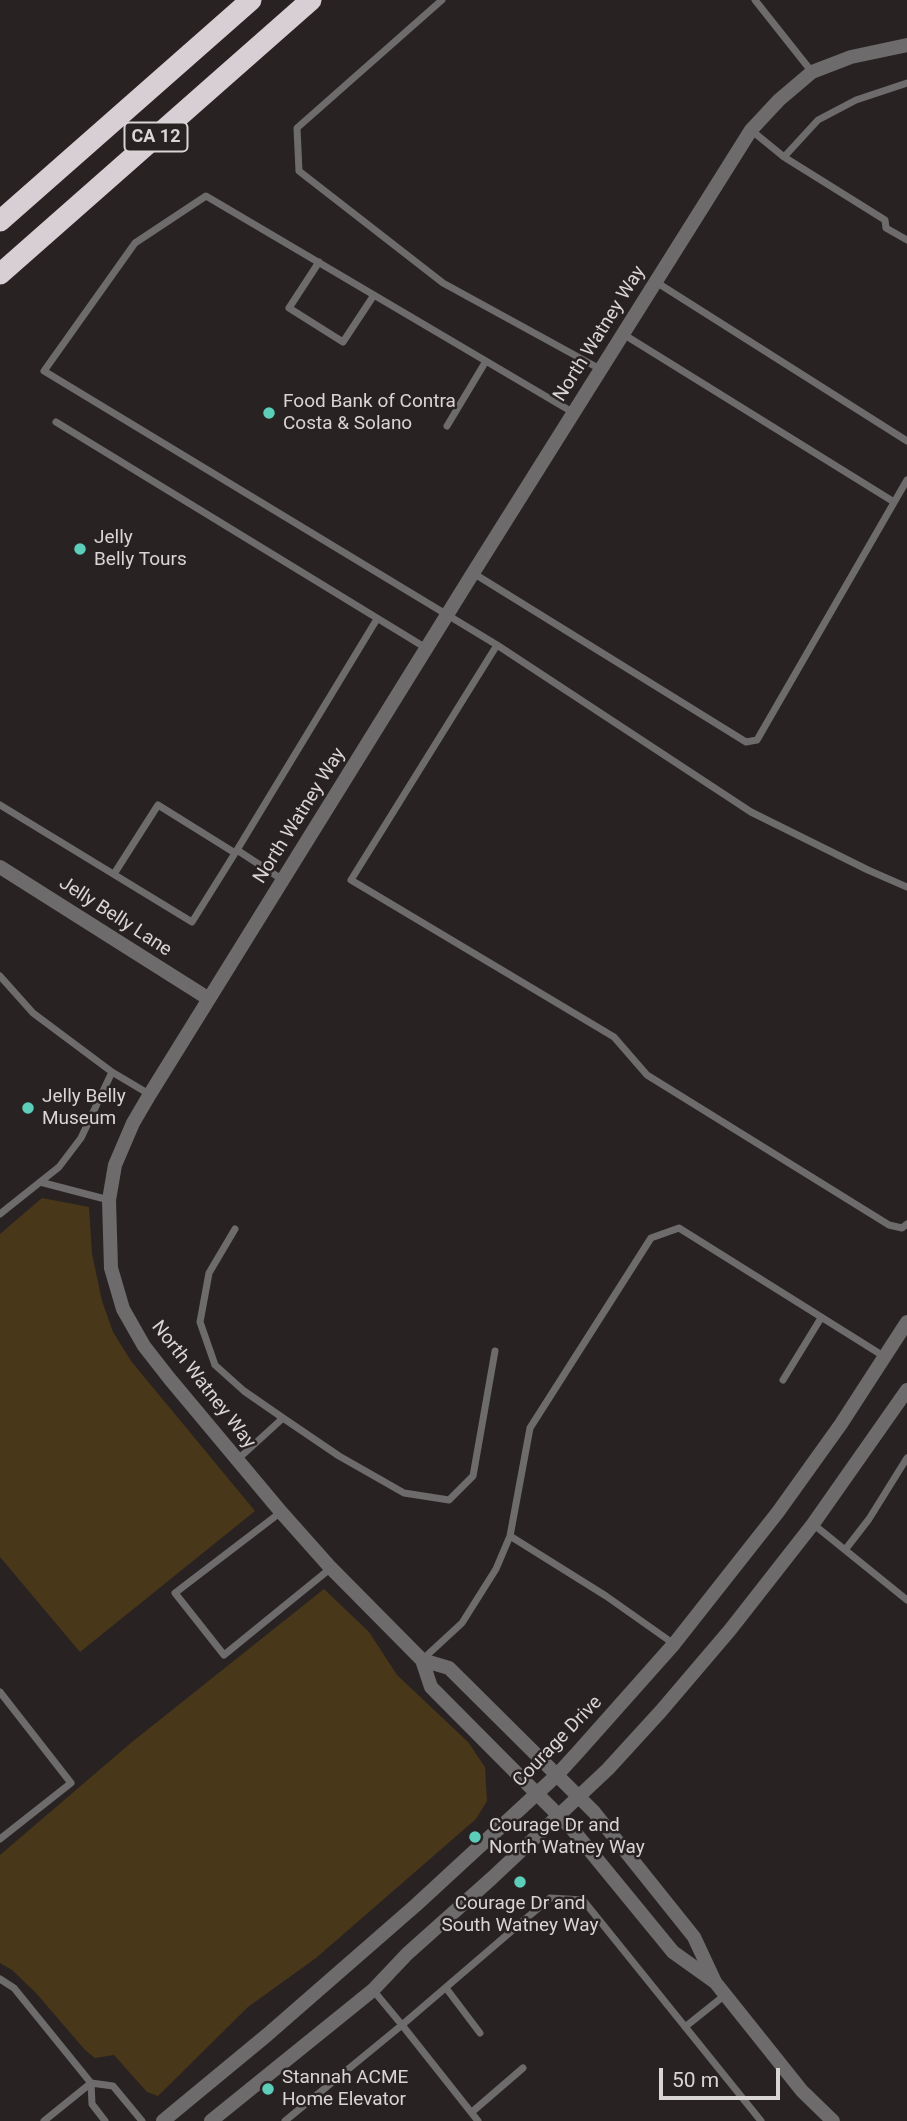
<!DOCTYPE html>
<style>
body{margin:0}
#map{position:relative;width:907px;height:2121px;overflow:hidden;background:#292222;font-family:Roboto,sans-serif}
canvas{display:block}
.scale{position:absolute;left:659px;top:2068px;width:121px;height:32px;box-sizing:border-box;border:4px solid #dad5d5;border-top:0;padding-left:9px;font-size:21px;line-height:24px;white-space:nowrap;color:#dad5d5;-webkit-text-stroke:5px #292222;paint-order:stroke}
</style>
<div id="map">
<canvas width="907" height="2121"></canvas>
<div class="scale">50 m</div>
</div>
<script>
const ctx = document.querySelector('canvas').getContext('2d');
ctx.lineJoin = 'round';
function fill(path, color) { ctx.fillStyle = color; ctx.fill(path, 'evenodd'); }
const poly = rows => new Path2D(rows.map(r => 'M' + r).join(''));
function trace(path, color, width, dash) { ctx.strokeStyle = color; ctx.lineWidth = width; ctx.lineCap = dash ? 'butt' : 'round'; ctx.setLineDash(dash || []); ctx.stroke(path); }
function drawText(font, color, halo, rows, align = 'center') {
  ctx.font = font + ' Roboto,sans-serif'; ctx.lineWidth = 5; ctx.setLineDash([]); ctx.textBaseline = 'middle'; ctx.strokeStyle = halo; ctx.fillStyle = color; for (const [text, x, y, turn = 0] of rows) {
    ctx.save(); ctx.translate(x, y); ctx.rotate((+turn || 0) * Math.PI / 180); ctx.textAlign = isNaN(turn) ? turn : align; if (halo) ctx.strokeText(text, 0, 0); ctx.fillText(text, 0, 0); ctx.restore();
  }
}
fill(poly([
 [42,1198,89,1207,92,1254,102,1301,113,1332,131,1361,255,1511,80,1652,0,1557,0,1234],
 [324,1589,369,1632,397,1675,468,1742,485,1767,487,1801,476,1819,316,1958,248,2007,158,2096,147,2092,114,2055,95,2058,85,2050,36,1993,12,1970,0,1963,0,1855,132,1742]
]), '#483819');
trace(poly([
 [442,0,297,128,299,171,443,283,600,369],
 [755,0,812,72],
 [751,130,784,157,818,120,856,100,907,83],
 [784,157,885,220,886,228,907,240],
 [319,262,289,308,343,342,374,295],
 [656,282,907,441],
 [623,334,894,502],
 [574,413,206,196,135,243,44,371,497,645,751,812,868,870,907,887],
 [56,422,426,648],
 [447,426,486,361],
 [473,573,746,742,757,740,907,480],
 [497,645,351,880,614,1037,647,1075,889,1225,902,1228,907,1224],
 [0,805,192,922,237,850],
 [114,874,158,805,235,853],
 [283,880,237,850,377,619],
 [0,976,33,1013,112,1072,149,1094],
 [40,1182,109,1200],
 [0,1214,59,1167,81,1138,112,1072],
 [235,1229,209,1273,200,1322,215,1365,244,1391,283,1418],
 [783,1380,821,1318],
 [237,1460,283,1418,339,1456,404,1493,449,1500,473,1476,495,1351],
 [281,1512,175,1593,224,1655,331,1568],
 [813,1524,907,1600],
 [845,1550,869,1519,907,1458],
 [674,1644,606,1596,510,1536,530,1428,651,1238,679,1228,885,1357],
 [423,1659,462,1623,496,1569,510,1536],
 [0,1692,71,1783,0,1839],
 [0,1979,14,1988,91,2083,44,2121],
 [446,1988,480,2033],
 [373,1990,402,2025,550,1898,583,1900,761,2121],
 [685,2027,725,1995],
 [472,2112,523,2068],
 [105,2121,92,2104,91,2083,113,2086,142,2121],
 [285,2121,402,2025,478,2121]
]), '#6e6b6d', 7);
trace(poly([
 [0,867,209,999],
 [422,1660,449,1668,594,1812,694,1937,715,1982,802,2091,833,2121],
 [715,1982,673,1952,573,1830,431,1687,422,1660,329,1566,281,1512,169,1378,144,1346,123,1309,111,1268,109,1200,115,1165,133,1123,150,1094,473,573,751,130,779,100,812,72,851,57,907,45]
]), '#6e6b6d', 14);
trace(poly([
 [163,2121,267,2035,416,1905,557,1775,578,1752,674,1644,778,1512,841,1424,907,1322],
 [211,2121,373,1990,407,1954,492,1878,608,1769,661,1711,730,1630,813,1524,907,1390]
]), '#6e6b6d', 14);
trace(poly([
 [0,221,251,0],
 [0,274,311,0]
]), '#d8cfd4', 21);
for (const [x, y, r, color] of [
 [269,413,7,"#5cceba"],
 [80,549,7,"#5cceba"],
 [28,1108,7,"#5cceba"],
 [475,1837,7,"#5cceba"],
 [520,1882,7,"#5cceba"],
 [268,2089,7,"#5cceba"]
]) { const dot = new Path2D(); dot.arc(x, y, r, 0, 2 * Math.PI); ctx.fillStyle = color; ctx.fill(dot); trace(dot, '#292222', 2.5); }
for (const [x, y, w] of [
 [156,137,63]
]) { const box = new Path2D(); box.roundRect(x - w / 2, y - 14.5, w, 29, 5); ctx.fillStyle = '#292222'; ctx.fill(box); trace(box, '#dad5d5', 2); }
drawText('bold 18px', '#dad5d5', null, [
 ["CA 12",156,137]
]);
drawText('19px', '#dad5d5', '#292222', [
 ["North Watney Way",600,334,-58],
 ["North Watney Way",300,816,-58],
 ["Jelly Belly Lane",115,917,33],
 ["North Watney Way",203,1385,52],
 ["Courage Drive",558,1742,-46]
]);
drawText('19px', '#dad5d5', '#292222', [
 ["Food Bank of Contra",283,402],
 ["Costa & Solano",283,424],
 ["Jelly",94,538],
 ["Belly Tours",94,560],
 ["Jelly Belly",42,1097],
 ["Museum",42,1119],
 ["Courage Dr and",489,1826],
 ["North Watney Way",489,1848],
 ["Courage Dr and",520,1904,"center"],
 ["South Watney Way",520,1926,"center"],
 ["Stannah ACME",282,2078],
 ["Home Elevator",282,2100]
], 'left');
</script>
